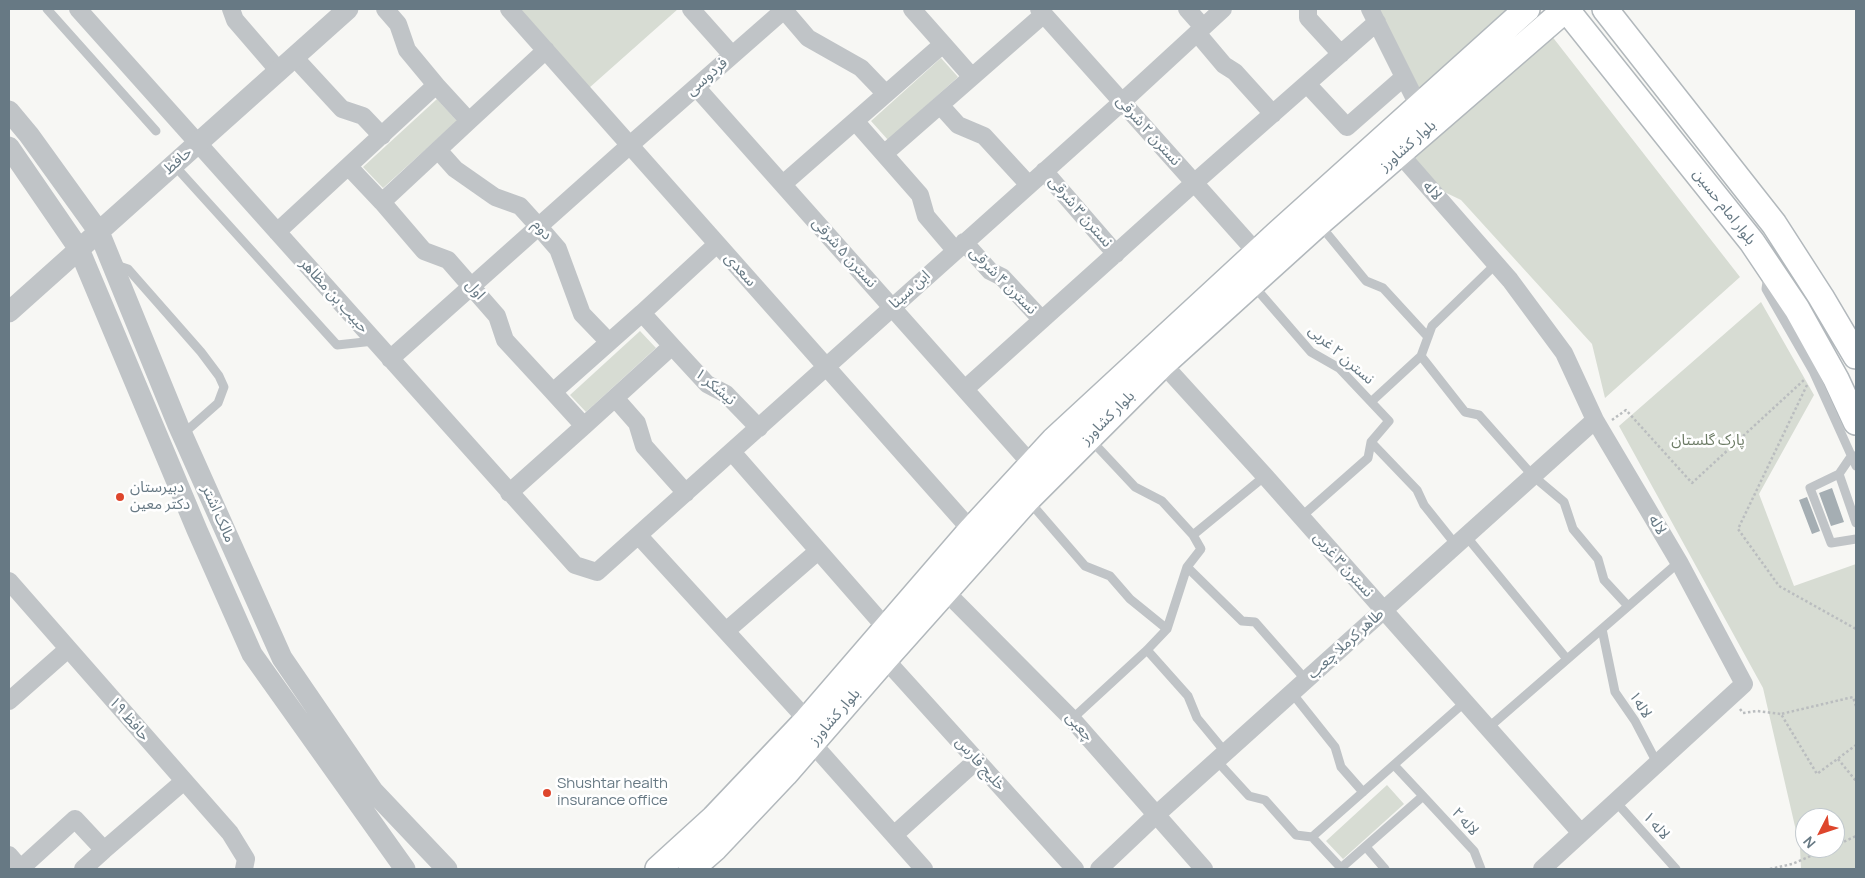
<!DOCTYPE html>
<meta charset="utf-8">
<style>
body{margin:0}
#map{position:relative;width:1865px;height:878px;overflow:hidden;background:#f7f7f4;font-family:Manrope,sans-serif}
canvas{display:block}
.frame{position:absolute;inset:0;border:10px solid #677984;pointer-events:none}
.north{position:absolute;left:1795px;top:808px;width:50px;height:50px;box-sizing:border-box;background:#fff;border:1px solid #c2c9ce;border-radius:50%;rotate:229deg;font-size:14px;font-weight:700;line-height:20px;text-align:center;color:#677984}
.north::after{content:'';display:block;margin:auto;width:18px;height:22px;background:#de462c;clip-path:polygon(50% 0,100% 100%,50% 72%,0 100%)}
</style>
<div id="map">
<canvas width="1865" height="878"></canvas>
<div class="frame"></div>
<div class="north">N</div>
</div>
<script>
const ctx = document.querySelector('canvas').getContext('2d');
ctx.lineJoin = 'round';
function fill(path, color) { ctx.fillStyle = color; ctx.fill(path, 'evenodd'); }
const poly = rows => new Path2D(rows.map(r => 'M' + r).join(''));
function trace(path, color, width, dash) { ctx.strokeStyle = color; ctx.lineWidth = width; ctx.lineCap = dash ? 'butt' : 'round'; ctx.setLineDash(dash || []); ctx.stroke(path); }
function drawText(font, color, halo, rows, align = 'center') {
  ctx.font = font + ' Manrope,"Noto Sans Arabic",sans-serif'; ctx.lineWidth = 5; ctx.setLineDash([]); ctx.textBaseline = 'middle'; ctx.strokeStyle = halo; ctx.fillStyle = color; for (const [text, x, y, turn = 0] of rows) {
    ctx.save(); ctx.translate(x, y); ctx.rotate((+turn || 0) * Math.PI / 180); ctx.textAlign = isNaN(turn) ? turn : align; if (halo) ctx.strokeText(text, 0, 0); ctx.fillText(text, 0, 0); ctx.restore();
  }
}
fill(poly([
 [519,9,678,9,589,88],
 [1379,9,1513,9,1421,92],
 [1551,35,1740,277,1605,398,1592,344,1461,200,1434,187,1412,161],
 [941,58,958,77,888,140,871,121],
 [437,99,457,121,383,188,363,167],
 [1761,302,1814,395,1759,494,1794,586,1856,564,1856,869,1801,869,1800,848,1763,688,1619,426],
 [1805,818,1835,818,1835,848,1805,848],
 [640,331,656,348,586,412,570,395],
 [1387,785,1404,804,1343,859,1326,841]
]), '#d7dcd3');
fill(poly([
 [1832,488,1844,522,1831,526,1819,493],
 [1807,497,1820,531,1812,534,1799,500]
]), '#a5aeb3');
const secondary = poly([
 [1566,9,1752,242,1797,309,1836,379,1856,422],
 [1605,9,1774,224,1821,297,1856,356],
 [658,869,714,818,807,720,971,530,1054,440,1277,234,1527,9],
 [691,869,715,848,785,774,885,659,1027,500,1163,364,1319,223,1566,9]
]);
trace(secondary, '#b2b8bc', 28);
trace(poly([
 [1807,385,1738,529,1779,586,1856,629],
 [1612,420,1626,410,1692,483,1804,380],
 [1856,706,1853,697,1781,714,1817,774,1856,745],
 [1740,709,1743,713,1757,711,1781,714],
 [1838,759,1856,781],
 [1835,846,1856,836],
 [1770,869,1792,864,1829,848]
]), '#babdbf', 2.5, [2.5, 2.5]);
trace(poly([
 [47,9,156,131],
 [174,165,337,345,374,341],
 [1320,225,1366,281,1383,288,1428,337],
 [116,265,128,269,201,352,219,376,224,387,218,403,183,434],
 [1768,275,1766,289,1813,371,1856,466],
 [1253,285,1311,352,1339,368,1389,421,1371,442,1368,458,1301,517],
 [1421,356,1465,412,1479,415,1533,476,1564,502,1573,529,1598,559,1604,580,1628,606],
 [1372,401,1421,356,1432,326,1496,264],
 [1090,439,1135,487,1162,501,1193,535],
 [1371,442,1417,490,1424,505,1456,545],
 [1852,455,1839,474,1810,488,1831,543,1856,539],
 [1839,474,1856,523],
 [1028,500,1085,566,1110,576,1130,599,1167,629],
 [1466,536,1567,659],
 [1187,567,1242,621,1255,622,1306,680],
 [1602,629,1615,692,1635,721,1657,763],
 [1147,650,1188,696,1197,718,1226,753],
 [1292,693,1335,747,1341,767,1363,792],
 [1072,719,1147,650,1167,629,1187,567,1201,549,1193,535,1265,476],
 [1488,728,1679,562],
 [1217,761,1249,796,1265,800,1296,835,1312,837],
 [1423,796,1474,851,1481,869],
 [1616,802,1676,869],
 [1366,847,1385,869],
 [1341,868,1423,796,1394,765],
 [1340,869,1341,868,1312,837,1465,702]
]), '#c0c4c7', 9);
trace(poly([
 [78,9,575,565,597,572,1122,102,1223,9],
 [231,9,235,20,279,71],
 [385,9,398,24,407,50,436,85],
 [509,9,971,530],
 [691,9,732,55],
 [912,9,943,44],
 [1039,9,1257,253],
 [1187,9,1203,27],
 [1308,9,1308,18,1341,54],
 [1370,9,1419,107],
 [784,10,808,38,861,68,886,94],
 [1197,33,1224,65,1235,72,1273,114],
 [294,57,342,109,363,116,382,136],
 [972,77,1044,14],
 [1307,84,1347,127,1404,77],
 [696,87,1032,465],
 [940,105,958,125,984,136,1029,185],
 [469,121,546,50],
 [438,150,455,169,495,197,520,206,539,227,558,249,582,314,609,342],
 [1399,153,1510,280,1564,353,1595,420,1679,562,1744,684,1542,869],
 [884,154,972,77,943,44,855,121,884,154,920,195,926,216,955,250],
 [1044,171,1116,254],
 [783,184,855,121],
 [382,202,424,251,448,260,497,316,505,340,553,392],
 [277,232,436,85,469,121,382,202,349,167],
 [964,242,990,271,1002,277,1042,320],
 [642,313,717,244],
 [672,346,707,384,726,394,759,428],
 [390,359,630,145,785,9],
 [1163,364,1265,476,1581,833],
 [965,389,1194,183,1377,22],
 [615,398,637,423,644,446,686,493],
 [732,452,886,628],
 [509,493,584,426,672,346,642,313,553,392,584,426],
 [639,536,807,720],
 [9,581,230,833,246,859,244,869],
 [946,592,1072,719,1204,869],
 [726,631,818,551],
 [885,659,1075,869],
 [9,701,68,649],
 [812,743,924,869],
 [894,835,977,760],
 [104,850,184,781],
 [9,855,21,869],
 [20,869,75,819,104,850,83,869],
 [1099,869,1156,815,1595,420]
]), '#c0c4c7', 18);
trace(poly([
 [9,111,29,135,99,232,178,425,282,658,373,791,447,869],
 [9,147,79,249,197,530,252,654,405,869],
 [9,312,348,9]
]), '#c0c4c7', 21);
trace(secondary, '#fff', 25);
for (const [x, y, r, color] of [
 [120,497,5,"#de462c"],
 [547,793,5,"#de462c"]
]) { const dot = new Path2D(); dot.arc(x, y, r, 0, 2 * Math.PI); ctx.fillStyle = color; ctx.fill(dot); trace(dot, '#fff', 2); }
drawText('15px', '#677984', '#fff', [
 ["فردوسی",707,77,-41],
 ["نسترن ۲ شرقی",1148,131,48],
 ["بلوار کشاورز",1408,146,-41],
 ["حافظ",178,161,-42],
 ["لاله",1432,191,49],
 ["بلوار امام حسین",1724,207,52],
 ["نسترن ۳ شرقی",1080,212,49],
 ["دوم",542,230,49],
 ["نسترن ۵ شرقی",844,253,48],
 ["سعدی",740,270,48],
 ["نسترن ۴ شرقی",1003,281,45],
 ["اول",475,290,49],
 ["ابن سینا",910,290,-42],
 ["حبیب بن مظاهر",334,296,48],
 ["نسترن ۲ غربی",1341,355,41],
 ["نیشکر ۱",715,387,40],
 ["بلوار کشاورز",1108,418,-45],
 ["مالک اشتر",218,514,66],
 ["لاله",1657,525,59],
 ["نسترن ۳ غربی",1343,565,48],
 ["طاهر کرملا چعب",1346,644,-42],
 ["لاله۱",1640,705,57],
 ["بلوار کشاورز",835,717,-49],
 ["حافظ ۱۹",129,719,49],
 ["چعبی",1079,727,48],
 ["خلیج فارس",980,764,48],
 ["لاله ۲",1465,822,48],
 ["لاله ۱",1656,826,48]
]);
drawText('15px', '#6c7b65', '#fff', [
 ["پارک گلستان",1708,441]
]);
drawText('15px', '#677984', '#fff', [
 ["دبیرستان",130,488],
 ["دکتر معین",130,505],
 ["Shushtar health",557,784],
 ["insurance office",557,801]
], 'left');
</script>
